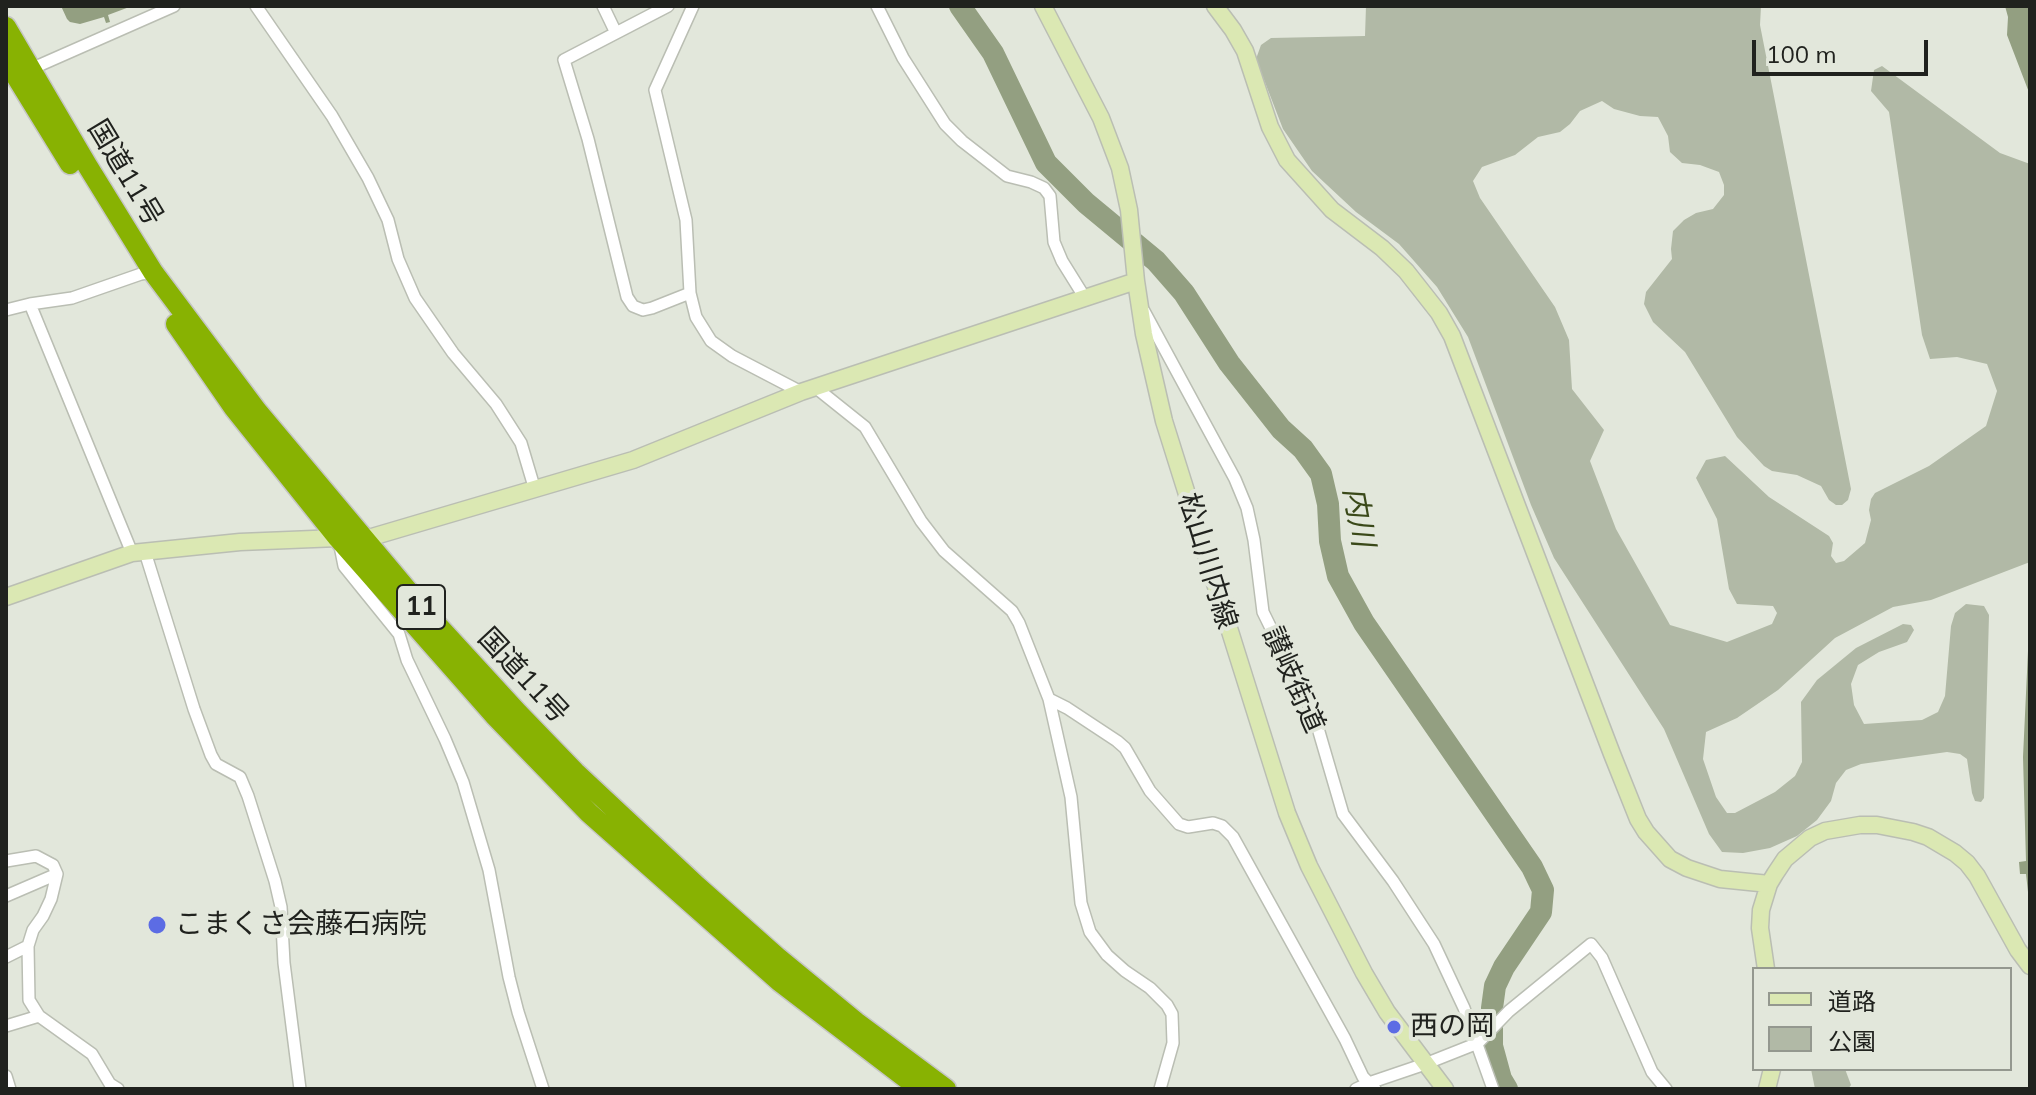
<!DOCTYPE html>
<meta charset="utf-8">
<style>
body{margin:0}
#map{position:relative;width:2036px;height:1095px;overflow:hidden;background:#e2e7db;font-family:Mulish,"Noto Sans JP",sans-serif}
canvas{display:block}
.frame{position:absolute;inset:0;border:8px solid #20221e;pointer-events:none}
.legend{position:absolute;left:1752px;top:967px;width:260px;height:104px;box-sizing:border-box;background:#e2e7db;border:2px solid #94988f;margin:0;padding:10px 14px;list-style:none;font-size:24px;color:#20221e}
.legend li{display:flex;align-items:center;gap:16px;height:40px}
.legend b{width:40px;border:2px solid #94988f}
.scale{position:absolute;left:1752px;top:40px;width:176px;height:36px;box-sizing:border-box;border:4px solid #20221e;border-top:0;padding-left:10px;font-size:24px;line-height:28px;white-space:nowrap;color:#20221e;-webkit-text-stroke:6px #e2e7db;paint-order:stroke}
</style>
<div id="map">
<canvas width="2036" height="1095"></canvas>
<div class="frame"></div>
<ul class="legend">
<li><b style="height:10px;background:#dbe8b3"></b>道路</li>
<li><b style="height:22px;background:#b1b9a6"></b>公園</li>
</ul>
<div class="scale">100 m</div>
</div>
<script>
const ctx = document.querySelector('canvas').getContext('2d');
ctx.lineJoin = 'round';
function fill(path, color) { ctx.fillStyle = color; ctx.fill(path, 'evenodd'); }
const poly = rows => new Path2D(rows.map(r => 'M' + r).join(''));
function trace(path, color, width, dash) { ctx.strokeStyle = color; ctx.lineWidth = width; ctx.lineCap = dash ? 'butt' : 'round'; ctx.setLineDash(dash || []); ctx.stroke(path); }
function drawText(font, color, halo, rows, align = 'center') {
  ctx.font = font + ' Mulish,"Noto Sans JP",sans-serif'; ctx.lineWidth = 8; ctx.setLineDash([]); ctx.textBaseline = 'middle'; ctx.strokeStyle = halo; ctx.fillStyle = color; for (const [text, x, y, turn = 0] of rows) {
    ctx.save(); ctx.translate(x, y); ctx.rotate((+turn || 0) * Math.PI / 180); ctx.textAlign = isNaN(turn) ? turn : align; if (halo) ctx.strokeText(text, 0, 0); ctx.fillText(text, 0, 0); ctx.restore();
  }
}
fill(poly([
 [1366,6,1761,6,1760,25,1851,489,1848,500,1842,505,1836,505,1829,500,1821,486,1797,475,1772,471,1764,466,1737,437,1685,352,1653,322,1644,304,1646,292,1672,259,1671,249,1673,231,1684,220,1696,213,1713,209,1724,195,1724,185,1719,172,1700,165,1682,163,1670,152,1668,136,1658,117,1640,116,1614,109,1602,101,1580,111,1570,124,1560,132,1538,137,1515,155,1482,167,1473,181,1480,198,1555,307,1569,340,1572,389,1604,430,1590,461,1616,529,1670,625,1727,642,1772,624,1777,613,1773,606,1737,604,1729,589,1717,519,1696,478,1706,460,1725,456,1769,497,1829,536,1833,543,1831,556,1836,563,1844,561,1865,543,1871,520,1869,510,1871,499,1875,493,1929,466,1986,426,1997,391,1987,364,1957,357,1930,359,1922,335,1889,112,1871,91,1874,70,1882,66,2000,153,2030,164,2030,562,1931,600,1893,607,1835,638,1778,690,1737,718,1706,732,1703,759,1716,797,1727,813,1735,813,1775,792,1795,776,1802,762,1801,702,1817,680,1856,648,1903,624,1911,625,1914,630,1907,642,1879,652,1858,665,1851,684,1854,705,1864,724,1922,720,1938,712,1945,696,1951,626,1955,613,1966,604,1984,606,1989,615,1984,798,1981,802,1975,801,1972,793,1967,759,1960,754,1947,752,1861,764,1846,770,1836,783,1831,801,1817,820,1797,836,1770,848,1743,853,1722,852,1709,834,1664,729,1554,558,1531,505,1468,337,1437,287,1399,244,1356,212,1312,171,1283,129,1256,59,1261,45,1271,38,1365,36],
 [1811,1069,1845,1069,1851,1085,1848,1089,1815,1089]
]), '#b1b9a6');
fill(poly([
 [61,6,132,6,108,15,110,22,106,23,104,17,80,24,70,22,67,19],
 [2005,6,2030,6,2030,95,2007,35,2008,17],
 [2030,646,2030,910,2026,874,2020,874,2019,862,2026,861,2023,757,2028,651]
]), '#939f81');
trace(poly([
 [960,6,993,53,1046,163,1086,203,1156,261,1184,293,1229,363,1281,429,1303,449,1321,474,1328,504,1330,541,1338,576,1364,623,1532,867,1543,890,1541,912,1504,967,1495,986,1492,1008,1492,1046,1501,1079,1507,1089]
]), '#939f81', 22);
const street = poly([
 [256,6,332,116,368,178,388,220,398,259,415,298,453,353,496,404,521,443,535,490],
 [603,6,616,33],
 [668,6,564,60,588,139,627,297,633,306,643,310,652,308,690,293],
 [693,6,655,90,686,220,690,293,696,317,711,341,732,356,801,392],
 [877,6,903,58,945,124,962,141,1007,176,1031,182,1044,188,1050,196,1054,242,1062,261,1085,298],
 [31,69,174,6],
 [30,304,132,553],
 [6,310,30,304,72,298,141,274,153,272],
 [1144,311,1235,479,1247,508,1254,540,1263,612,1315,718,1343,814,1393,881,1434,944,1464,1008,1493,1089],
 [815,387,865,427,921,521,944,551,1012,611,1019,623,1049,699,1067,708,1117,741,1125,748,1150,791,1179,824,1188,827,1213,823,1222,826,1233,837,1345,1039,1363,1077,1375,1089],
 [340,546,344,566,399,634,407,660,445,739,463,782,489,870,509,977,518,1012,543,1089],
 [145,552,194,709,211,755,216,764,240,777,248,796,275,881,281,907,284,963,300,1089],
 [1049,699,1071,797,1081,903,1090,932,1107,955,1125,971,1150,988,1167,1005,1172,1014,1173,1043,1160,1089],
 [6,861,36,856,53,865,57,874,51,899,43,916,33,930,28,946,29,1000,39,1016,92,1054,110,1084,118,1089],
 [6,896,57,874],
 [6,957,28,946],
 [6,1026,39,1016],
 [6,1076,10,1089],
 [1356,1089,1369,1083,1425,1064,1478,1043,1509,1011,1591,944,1602,958,1652,1072,1666,1089]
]);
const secondary = poly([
 [1043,6,1101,118,1120,168,1129,210,1136,281,1144,334,1164,421,1287,813,1309,866,1364,973,1387,1012,1445,1089],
 [1215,6,1233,30,1245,51,1270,127,1287,160,1332,210,1382,248,1406,271,1439,313,1452,336,1612,754,1638,819,1646,832,1670,859,1687,868,1720,879,1769,884],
 [6,597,132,553,240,542,338,538,365,539,633,460,801,392,1136,281],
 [1766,969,1760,928,1761,910,1769,884,1775,874,1785,859,1810,838,1825,831,1860,825,1877,825,1913,832,1928,837,1955,853,1967,863,1977,876,2018,950,2030,966],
 [1767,1089,1772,1069]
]);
const highway = poly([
 [6,27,87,165,153,272,257,411,429,616,518,713,575,772,697,886,777,957,856,1022,946,1089],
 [6,60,70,164],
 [176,324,234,408,338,538,494,715,589,813,779,981,920,1089]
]);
trace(street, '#babeb3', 14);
trace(secondary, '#babeb3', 19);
trace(highway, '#c5c6c4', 23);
trace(street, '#fff', 11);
trace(secondary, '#dbe8b3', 16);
trace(highway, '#88b202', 20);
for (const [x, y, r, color] of [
 [157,925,10,"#5c6ce4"],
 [1394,1027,8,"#5c6ce4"]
]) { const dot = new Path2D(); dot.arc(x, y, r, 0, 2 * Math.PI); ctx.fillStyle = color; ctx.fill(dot); trace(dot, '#e2e7db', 3); }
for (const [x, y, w] of [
 [421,607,48]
]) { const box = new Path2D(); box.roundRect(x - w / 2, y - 22, w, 44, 6); ctx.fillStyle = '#e2e7db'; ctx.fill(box); trace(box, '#20221e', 2); }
drawText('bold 26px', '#20221e', null, [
 ["11",421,607]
]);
drawText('28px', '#20221e', '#e2e7db', [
 ["国道11号",125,173,59],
 ["松山川内線",1207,561,73],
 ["国道11号",523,676,47],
 ["讃岐街道",1293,680,66]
]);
drawText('28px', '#20221e', '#e2e7db', [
 ["こまくさ会藤石病院",175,925],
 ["西の岡",1410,1027]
], 'left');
drawText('italic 30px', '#3a4919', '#e2e7db', [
 ["内川",1358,517,80]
]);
</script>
